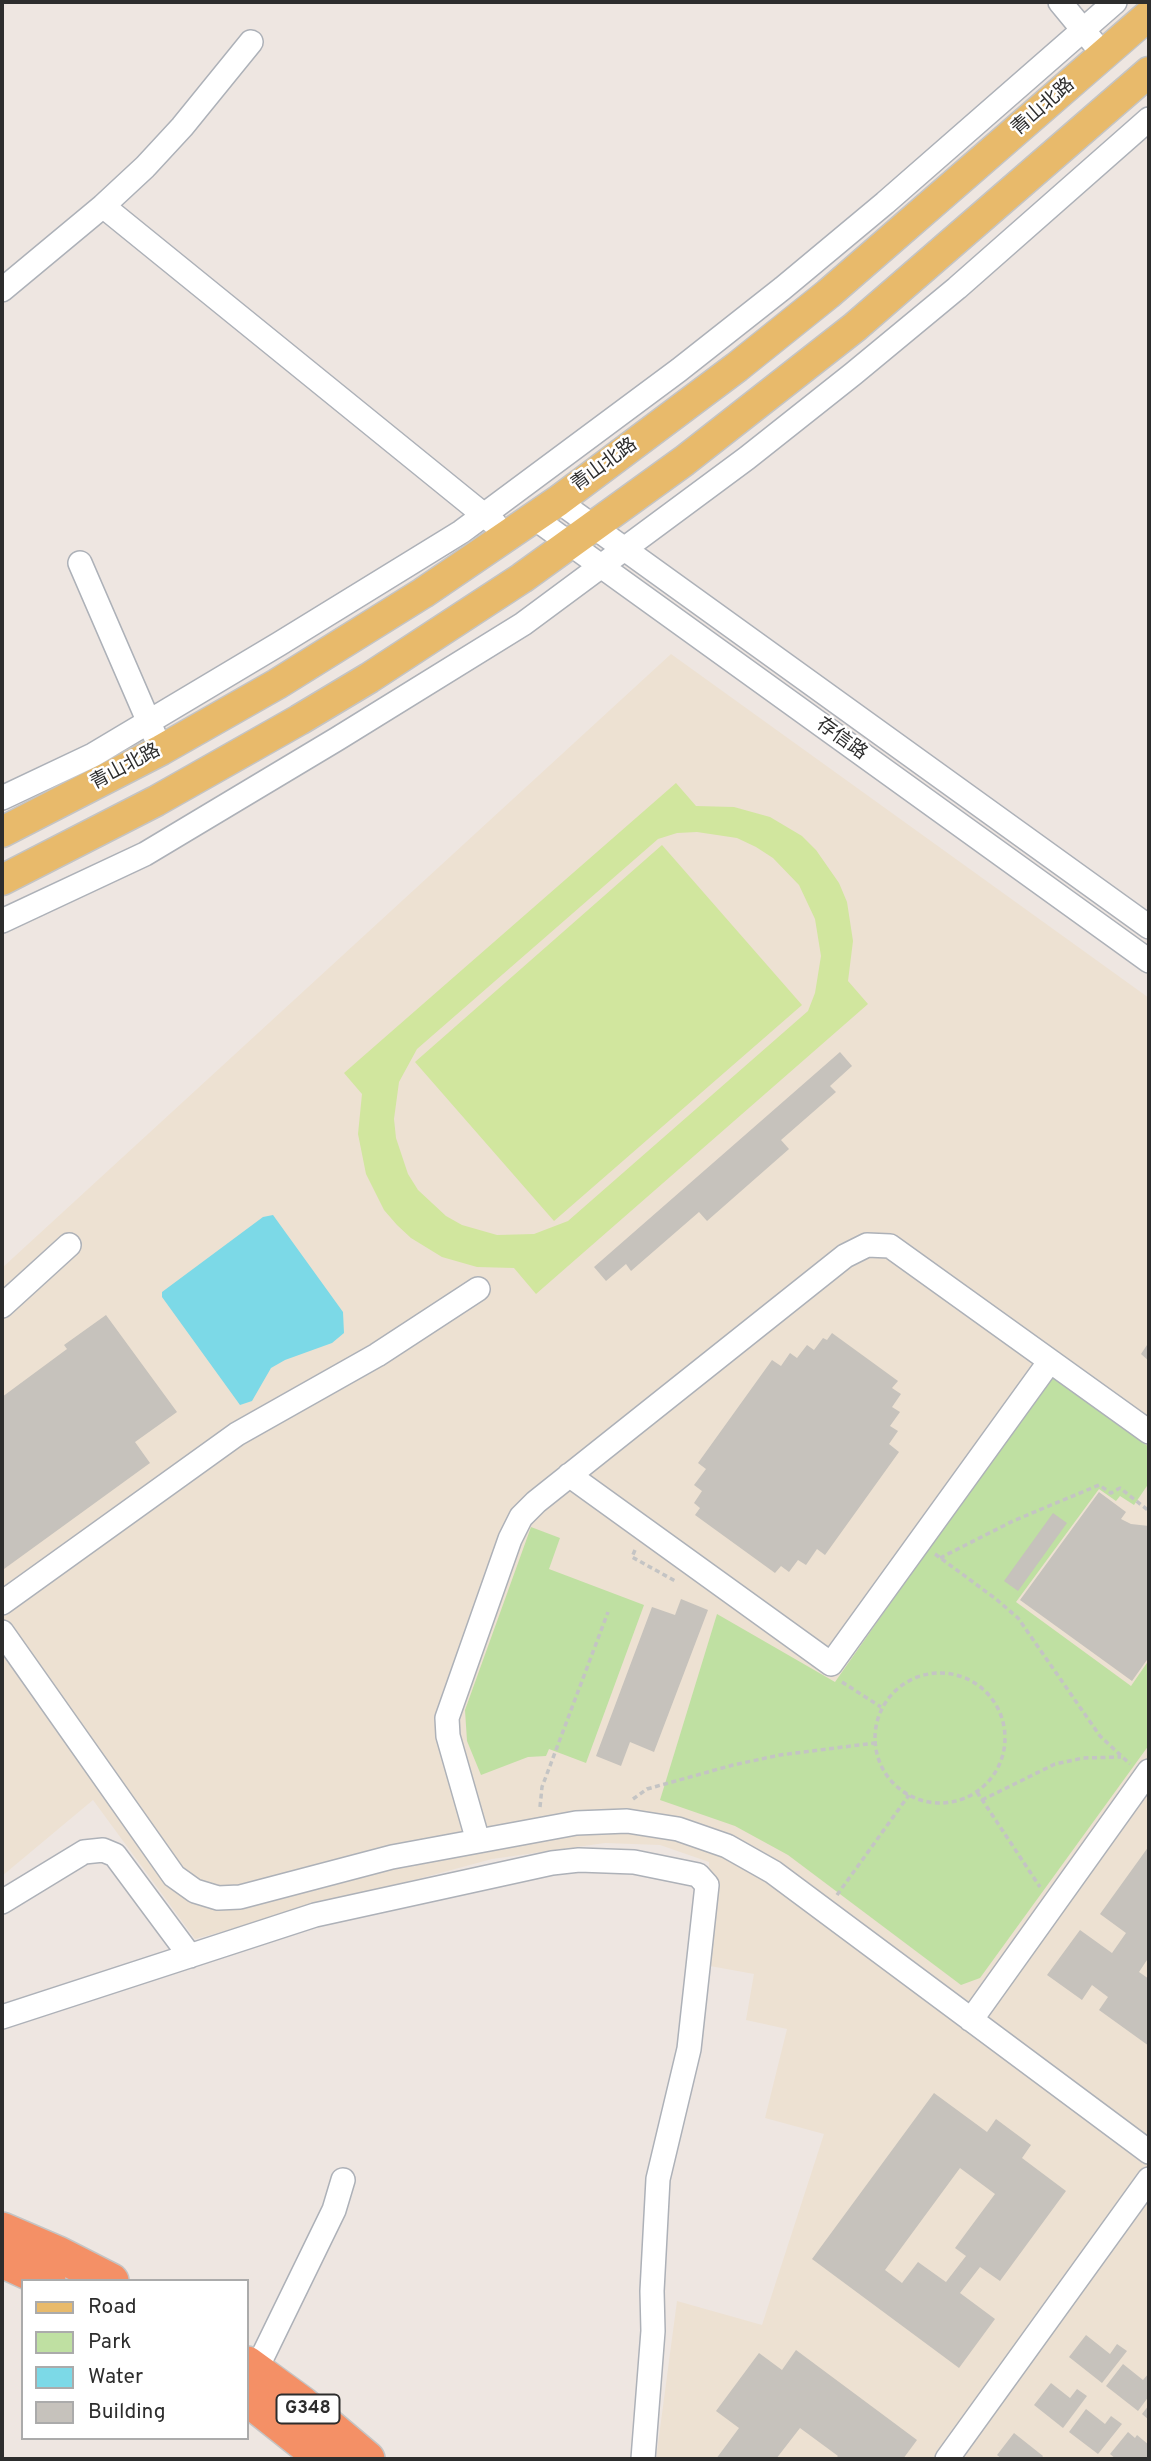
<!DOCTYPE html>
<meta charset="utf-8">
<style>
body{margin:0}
#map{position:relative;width:1151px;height:2461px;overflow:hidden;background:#eee6e1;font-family:Overpass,sans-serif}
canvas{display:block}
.frame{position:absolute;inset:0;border:4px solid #2d2d2d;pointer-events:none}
.legend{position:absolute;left:21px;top:2279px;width:228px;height:161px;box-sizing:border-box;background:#fff;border:2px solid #ababab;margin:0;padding:9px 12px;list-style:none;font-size:21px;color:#2d2d2d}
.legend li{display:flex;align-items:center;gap:14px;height:35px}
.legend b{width:35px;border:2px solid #ababab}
</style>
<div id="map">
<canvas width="1151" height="2461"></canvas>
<div class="frame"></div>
<ul class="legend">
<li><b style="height:9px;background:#e8ba6b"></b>Road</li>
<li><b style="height:19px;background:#bfe0a2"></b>Park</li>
<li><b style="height:19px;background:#7cd9e7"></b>Water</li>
<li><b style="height:19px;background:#c6c2bc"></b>Building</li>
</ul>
</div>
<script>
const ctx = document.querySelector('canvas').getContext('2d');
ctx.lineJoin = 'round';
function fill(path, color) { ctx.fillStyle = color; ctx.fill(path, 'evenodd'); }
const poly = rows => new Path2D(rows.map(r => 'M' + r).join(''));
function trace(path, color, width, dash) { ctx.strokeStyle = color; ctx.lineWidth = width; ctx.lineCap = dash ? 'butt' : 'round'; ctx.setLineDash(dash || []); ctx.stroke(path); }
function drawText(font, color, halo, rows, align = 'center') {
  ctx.font = font + ' Overpass,"Noto Sans SC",sans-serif'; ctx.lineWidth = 5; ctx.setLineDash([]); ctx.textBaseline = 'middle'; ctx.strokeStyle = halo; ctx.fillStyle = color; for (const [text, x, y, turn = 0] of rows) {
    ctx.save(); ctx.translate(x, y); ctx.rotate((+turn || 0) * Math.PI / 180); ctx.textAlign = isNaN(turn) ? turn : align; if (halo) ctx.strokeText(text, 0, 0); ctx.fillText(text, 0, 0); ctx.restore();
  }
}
fill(poly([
 [671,654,1149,998,1149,2459,656,2459,677,2301,762,2325,824,2134,765,2118,787,2029,746,2020,754,1974,710,1966,709,1862,660,1845,605,1843,492,1859,195,1939,93,1800,2,1876,2,1268]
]), '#ede1d2');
fill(poly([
 [1050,1376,1149,1447,1149,1483,1134,1505,1120,1496,1116,1501,1099,1489,1016,1602,1131,1686,1149,1660,1149,1745,980,1978,961,1985,788,1855,735,1826,660,1800,717,1614,835,1682],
 [531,1527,560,1538,549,1569,644,1605,586,1763,549,1749,546,1756,528,1757,481,1775,467,1741,465,1710]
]), '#bfe0a2');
fill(poly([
 [676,783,696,806,734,807,770,817,802,836,816,850,839,883,847,902,853,941,848,981,868,1004,536,1294,514,1268,477,1267,442,1257,411,1238,397,1225,384,1210,366,1174,358,1134,362,1094,344,1073],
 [697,832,737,838,756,847,773,858,799,885,815,919,821,956,815,993,808,1011,568,1221,534,1234,497,1235,462,1225,446,1216,418,1190,408,1174,396,1138,394,1119,399,1082,417,1049,658,839,677,833],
 [662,845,802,1005,554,1221,415,1062]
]), '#d1e69e');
fill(poly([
 [273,1215,343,1312,344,1333,332,1343,285,1360,271,1368,252,1401,240,1405,162,1297,162,1292,263,1217]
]), '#7cd9e7');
fill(poly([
 [840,1052,852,1066,830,1086,836,1092,781,1140,789,1149,707,1221,699,1212,631,1271,626,1264,606,1281,594,1267],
 [106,1315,177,1412,135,1442,150,1463,4,1569,2,1567,2,1397,67,1349,64,1345],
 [832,1333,898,1381,892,1388,901,1394,892,1407,900,1412,890,1426,898,1431,889,1444,899,1452,825,1555,817,1549,806,1565,798,1560,789,1572,781,1566,775,1573,695,1515,700,1508,694,1503,702,1491,694,1485,706,1469,698,1463,772,1360,781,1366,790,1353,797,1358,807,1345,814,1350,823,1338,827,1340],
 [1149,1342,1149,1361,1141,1354],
 [1099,1492,1126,1512,1121,1519,1131,1524,1149,1526,1149,1657,1132,1681,1020,1600],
 [1053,1513,1067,1523,1018,1591,1004,1581],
 [681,1599,708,1610,654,1752,630,1742,621,1766,596,1756,652,1607,675,1615],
 [1149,1846,1149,1957,1139,1972,1149,1979,1149,2046,1099,2010,1108,1997,1092,1985,1082,2000,1047,1975,1080,1930,1112,1953,1126,1933,1100,1914],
 [934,2093,987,2132,996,2119,1031,2145,1022,2158,1066,2191,1000,2281,980,2267,960,2293,995,2319,959,2368,812,2259],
 [960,2168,995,2194,955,2248,966,2256,946,2282,918,2262,902,2283,885,2270],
 [1086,2335,1110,2354,1117,2344,1127,2351,1102,2383,1069,2357],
 [796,2350,917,2440,903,2459,835,2459,838,2456,800,2428,776,2459,716,2459,739,2428,716,2411,759,2353,782,2370],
 [1123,2364,1143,2380,1149,2373,1149,2396,1138,2411,1106,2386],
 [1051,2383,1070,2398,1077,2389,1087,2396,1063,2428,1034,2405],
 [1149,2405,1149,2420,1142,2414],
 [1086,2409,1105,2424,1111,2416,1122,2424,1098,2454,1069,2432],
 [1128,2432,1135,2438,1137,2435,1149,2445,1149,2459,1116,2459,1110,2454],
 [1014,2433,1043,2456,1041,2459,1002,2459,997,2455]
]), '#c6c2bc');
const minor = poly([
 [1060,2,1093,42],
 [103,206,495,524],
 [2,290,103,206,145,167,182,127,251,42],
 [558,501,1149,927],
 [533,517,1149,961],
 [80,563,154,734],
 [2,798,93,755,279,644,461,532,679,370,783,288,885,203,1115,2],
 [2,921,145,854,337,739,523,624,747,458,853,374,957,288,1149,119],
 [2,1306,69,1245],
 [569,1475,831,1664,1050,1361],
 [2,1603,237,1434,377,1355,478,1289],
 [2,1632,174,1876,195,1891,218,1898,240,1897,392,1857,576,1823,627,1821,678,1829,727,1846,773,1872,1149,2152],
 [478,1841,448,1736,447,1718,510,1539,521,1517,536,1502,845,1256,867,1245,890,1246,1149,1432],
 [2,1902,84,1852,103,1850,115,1855,190,1956],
 [2,2017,315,1915,552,1863,579,1860,634,1862,698,1875,707,1885,689,2049,658,2179,652,2291,653,2331,643,2459],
 [971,2020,1149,1771],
 [256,2370,334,2210,343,2180],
 [947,2459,1149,2179]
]);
const major = poly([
 [2,832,161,750,277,684,423,593,558,501,737,367,828,294,1149,15],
 [2,880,156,801,299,720,369,678,522,578,684,461,855,327,1149,72]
]);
const highway = poly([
 [2,2230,58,2254,111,2281],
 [2,2260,48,2281],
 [247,2364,302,2404,367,2459],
 [247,2398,324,2459]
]);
trace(minor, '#adb1b8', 26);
trace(major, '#c4c4c4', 33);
trace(highway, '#c4c4c4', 38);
trace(poly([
 [635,1550,632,1557,677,1582],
 [935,1554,996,1599,1018,1618,1100,1736,1130,1764],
 [940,1558,1013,1521,1099,1485,1111,1493,1120,1488,1149,1511],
 '875 1738a65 65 0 1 1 130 0a65 65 0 1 1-130 0Z',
 [842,1682,881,1707],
 [977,1792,1040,1887],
 [633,1799,647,1789,733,1765,780,1755,875,1743],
 [982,1800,1055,1764,1083,1758,1121,1757],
 [540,1807,542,1787,608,1612],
 [837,1895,909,1795]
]), '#c4c4c4', 3.5, [5, 3.5]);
trace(minor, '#fff', 23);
trace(major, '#e8ba6b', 30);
trace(highway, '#f49066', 35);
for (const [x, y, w] of [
 [308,2409,63]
]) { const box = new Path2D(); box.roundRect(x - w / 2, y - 14.5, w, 29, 5); ctx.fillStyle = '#fff'; ctx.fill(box); trace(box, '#2d2d2d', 2); }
drawText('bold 18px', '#2d2d2d', null, [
 ["G348",308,2409]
]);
drawText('19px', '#2d2d2d', '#fff', [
 ["青山北路",1044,108,-41],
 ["青山北路",605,466,-36],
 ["存信路",841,740,36],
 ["青山北路",126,768,-28]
]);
</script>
